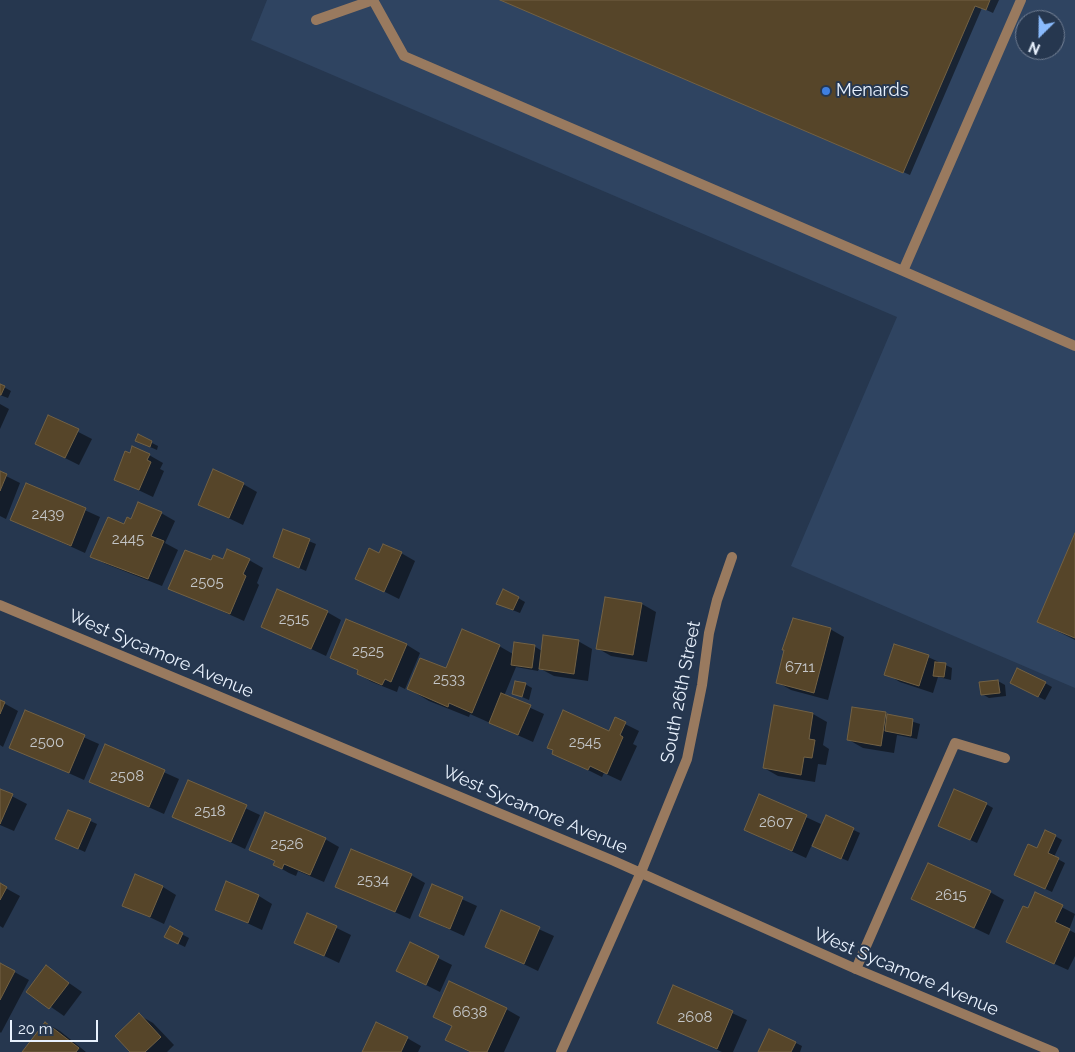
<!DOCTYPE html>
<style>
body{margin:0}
#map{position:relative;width:1075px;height:1052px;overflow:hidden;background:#26374f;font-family:Raleway,sans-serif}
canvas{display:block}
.north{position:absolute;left:1015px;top:10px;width:50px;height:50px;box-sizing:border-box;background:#26374f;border:1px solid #748195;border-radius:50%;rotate:203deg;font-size:14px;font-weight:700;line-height:20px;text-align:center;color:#e8f1fd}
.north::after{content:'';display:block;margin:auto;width:18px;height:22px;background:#89bafc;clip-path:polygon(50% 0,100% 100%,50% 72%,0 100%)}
.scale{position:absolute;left:10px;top:1020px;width:88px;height:22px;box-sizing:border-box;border:2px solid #e8f1fd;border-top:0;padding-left:6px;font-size:15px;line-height:18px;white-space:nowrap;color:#e8f1fd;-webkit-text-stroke:4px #26374f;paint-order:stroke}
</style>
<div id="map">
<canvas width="1075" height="1052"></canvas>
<div class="north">N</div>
<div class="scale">20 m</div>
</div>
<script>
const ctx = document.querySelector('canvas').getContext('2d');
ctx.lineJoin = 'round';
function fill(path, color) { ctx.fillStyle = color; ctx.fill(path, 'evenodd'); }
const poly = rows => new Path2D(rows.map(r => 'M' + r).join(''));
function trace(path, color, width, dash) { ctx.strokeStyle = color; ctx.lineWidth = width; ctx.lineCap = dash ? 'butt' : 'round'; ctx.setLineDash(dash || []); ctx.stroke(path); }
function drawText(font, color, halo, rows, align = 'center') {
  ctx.font = font + ' Raleway,sans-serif'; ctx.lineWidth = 4; ctx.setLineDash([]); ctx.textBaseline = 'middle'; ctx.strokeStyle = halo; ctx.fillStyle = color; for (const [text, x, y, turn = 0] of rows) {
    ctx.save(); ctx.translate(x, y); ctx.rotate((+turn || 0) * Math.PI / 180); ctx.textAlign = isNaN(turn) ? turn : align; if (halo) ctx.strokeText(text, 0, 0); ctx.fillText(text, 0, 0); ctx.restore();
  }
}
fill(poly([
 [267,0,1075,0,1075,688,791,566,897,317,251,40],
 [1025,20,1055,20,1055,50,1025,50]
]), '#2f4461');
fill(poly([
 [502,0,999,0,993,13,982,8,910,175],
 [0,385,11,391,8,398,0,395],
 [0,404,9,409,0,429],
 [49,417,92,439,79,465,37,444],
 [138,436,158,446,157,450,143,444],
 [130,454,149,455,163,463,160,469,164,471,153,497,115,479],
 [0,473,20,483,6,519,0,516],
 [27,484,100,517,85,553,12,520],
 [243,484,257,492,243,525,199,504],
 [161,513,175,521,165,543,178,550,162,586,106,564,92,557,131,520],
 [284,531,316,544,306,571,274,557],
 [1075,536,1075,640,1039,622],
 [401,553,415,561,399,599,357,578,380,554],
 [223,560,249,560,263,568,257,583,259,585,244,621,170,588,211,562],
 [518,598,525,602,520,613,505,607],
 [642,604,656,612,647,662,611,656,597,648],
 [327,612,341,620,326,656,262,626],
 [830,629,844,637,828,700,791,690,777,682,786,650,783,649,786,637],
 [578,641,592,649,588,681,554,676,539,668,538,671,516,667,504,696,544,714,533,742,470,714,469,717,429,701,409,689,499,646,513,654,534,646,542,651],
 [407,645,420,653,405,689,399,686,397,692,372,682,358,674,359,671,331,657],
 [928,657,952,668,951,680,938,677,933,693,900,682,886,674],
 [998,681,1005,685,1006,696,989,698,982,694],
 [1045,683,1052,687,1045,700,1018,687],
 [525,684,532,688,529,700,513,693],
 [0,701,18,711,3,747,0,745],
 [775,707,813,714,827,722,823,745,829,749,826,765,818,764,815,782,778,776,764,768],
 [26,712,99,744,84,780,11,747],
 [885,713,920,724,917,739,897,735,894,753,863,748,849,740],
 [615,719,639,731,633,744,637,746,621,781,604,773,602,777,554,753,609,732],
 [105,746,179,779,164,814,90,781],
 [189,782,260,815,245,849,174,816],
 [0,790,27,804,14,831,0,825],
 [760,796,821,824,806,858,745,830],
 [986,804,993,808,977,843,946,829],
 [69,811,97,824,85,852,63,842],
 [826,817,860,833,848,861,820,849],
 [1055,836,1062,840,1054,857,1065,863,1052,892,1022,878,1038,850],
 [325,839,339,847,324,882,298,871,296,876,289,873,275,865,276,862,251,849],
 [411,875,425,883,410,919,337,886],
 [0,885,20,896,3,928,0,926],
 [433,886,477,906,464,936,420,916],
 [163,887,176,895,164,924,124,905],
 [990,892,1004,900,989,935,913,899],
 [1036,894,1075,914,1069,930,1075,933,1075,956,1068,970,1022,949,1028,909],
 [259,896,272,904,262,930,217,909],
 [501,912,554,936,538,971,486,946],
 [308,914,351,935,339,963,295,942],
 [170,928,189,938,185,947,173,941],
 [410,944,452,965,440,992,398,971],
 [0,964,29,980,1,1033,0,1032],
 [46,967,82,992,64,1016,28,991],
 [674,986,747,1020,733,1052,722,1052,658,1022],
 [506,1009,520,1017,504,1052,470,1052,461,1048,447,1040,453,1027,434,1016],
 [139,1015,153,1023,174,1045,167,1052,132,1052],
 [46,1023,60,1031,86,1052,23,1052],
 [407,1038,421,1046,418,1052,363,1052],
 [796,1043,802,1046,800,1052,760,1052]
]), '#0007');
const building = poly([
 [500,0,990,0,986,10,975,6,903,173,500,0],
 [0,384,5,386,1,395,0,395,0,384],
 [48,415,79,429,65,458,35,444,48,415],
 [138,434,152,441,150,447,135,441,138,434],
 [132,446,150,454,147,460,151,462,139,490,114,480,125,451,130,453,132,446],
 [213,469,244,483,229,518,198,505,213,469],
 [0,471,7,474,0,491,0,471],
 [26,483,86,508,71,546,10,520,26,483],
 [138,502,162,512,151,536,164,541,148,579,90,557,108,517,124,524,127,517,131,519,138,502],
 [283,529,310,539,299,568,273,557,283,529],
 [1075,533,1075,638,1037,622,1075,533],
 [383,544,402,552,384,592,355,579,369,548,379,553,383,544],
 [227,549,250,559,243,574,246,576,230,614,168,589,185,550,211,560,213,555,223,559,227,549],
 [277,589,328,611,311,649,261,627,277,589],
 [503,589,519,597,513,610,496,604,503,589],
 [605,597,642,603,633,655,596,649,605,597],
 [793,618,831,628,814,693,776,683,784,650,782,650,793,618],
 [346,619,407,644,391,682,385,679,382,685,357,674,358,670,330,658,346,619],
 [462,629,500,645,472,713,449,703,448,707,407,689,420,658,446,668,462,629],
 [543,635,579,640,574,674,539,669,543,635],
 [514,642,535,645,532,668,511,665,514,642],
 [894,644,929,655,919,686,884,675,894,644],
 [935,662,946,663,944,677,933,676,935,662],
 [1017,668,1046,682,1038,697,1010,683,1017,668],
 [998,680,1000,693,981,695,979,682,998,680],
 [515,681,526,683,522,697,512,694,515,681],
 [501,693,531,705,518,735,489,723,501,693],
 [0,700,5,702,0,714,0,700],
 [774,705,813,713,809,739,815,740,812,758,804,757,801,775,763,768,774,705],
 [852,707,886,712,881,746,847,740,852,707],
 [25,710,85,735,69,773,9,748,25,710],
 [563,710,609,731,615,717,626,722,620,735,623,737,607,774,590,766,588,770,552,754,553,750,547,748,563,710],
 [887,714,913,719,911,736,885,731,887,714],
 [105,744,165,770,149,807,89,782,105,744],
 [188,780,247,805,231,842,172,817,188,780],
 [0,789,13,794,0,824,0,789],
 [954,789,987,803,970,840,938,826,954,789],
 [759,794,807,815,792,851,744,830,759,794],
 [68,810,91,819,78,849,55,839,68,810],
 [265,812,326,838,310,875,284,864,282,869,273,865,275,861,249,850,265,812],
 [826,815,854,828,841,859,812,846,826,815],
 [1045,830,1056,835,1048,853,1059,858,1045,889,1014,875,1028,844,1037,848,1045,830],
 [351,849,412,874,395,912,335,887,351,849],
 [928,863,991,891,974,928,911,899,928,863],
 [135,874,163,886,150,917,122,906,135,874],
 [226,881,259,895,248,923,215,910,226,881],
 [0,883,7,887,0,900,0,883],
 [432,884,463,897,450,929,419,916,432,884],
 [1035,892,1063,905,1055,922,1070,929,1054,964,1006,942,1023,906,1028,908,1035,892],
 [501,910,540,927,524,964,485,947,501,910],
 [307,913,337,926,324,956,294,943,307,913],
 [170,926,183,933,178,944,164,937,170,926],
 [410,942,439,956,426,985,396,971,410,942],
 [0,963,15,971,0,1000,0,963],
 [46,965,69,983,49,1009,26,992,46,965],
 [449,981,507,1008,487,1052,471,1052,445,1040,452,1026,433,1017,449,981],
 [673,985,733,1011,717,1049,657,1023,673,985],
 [139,1013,161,1037,145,1052,130,1052,115,1036,139,1013],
 [45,1022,79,1048,76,1052,22,1052,45,1022],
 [376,1022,408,1037,401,1052,362,1052,376,1022],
 [769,1029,796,1042,791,1052,758,1052,769,1029]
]);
fill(building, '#564529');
trace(building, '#726144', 1);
trace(poly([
 [373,0,404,56,903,271],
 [1021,0,903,271,1075,346],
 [316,20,373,0],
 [856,969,955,743,1005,758]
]), '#997a5f', 10);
trace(poly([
 [0,605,614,861,856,969,1054,1052],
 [561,1052,641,872,687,759,702,685,709,633,717,600,732,557]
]), '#997a5f', 10);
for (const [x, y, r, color] of [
 [826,91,5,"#3f7fe0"]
]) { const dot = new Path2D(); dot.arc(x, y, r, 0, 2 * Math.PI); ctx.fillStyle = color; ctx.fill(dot); trace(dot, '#26374f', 2); }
drawText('15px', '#c4c6c8', null, [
 ["2439",48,514],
 ["2445",128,539],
 ["2505",207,582],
 ["2515",294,619],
 ["2525",368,651],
 ["6711",800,667],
 ["2533",449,679],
 ["2500",47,742],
 ["2545",585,742],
 ["2508",127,776],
 ["2518",210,811],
 ["2607",776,822],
 ["2526",287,844],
 ["2534",373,880],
 ["2615",951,895],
 ["6638",470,1012],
 ["2608",695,1017]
]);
drawText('18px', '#e8f1fd', '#26374f', [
 ["Menards",836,91]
], 'left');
drawText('18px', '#e8f1fd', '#26374f', [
 ["West Sycamore Avenue",161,654,23],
 ["South 26th Street",681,692,-79],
 ["West Sycamore Avenue",535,810,23],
 ["West Sycamore Avenue",906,972,23]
]);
</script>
